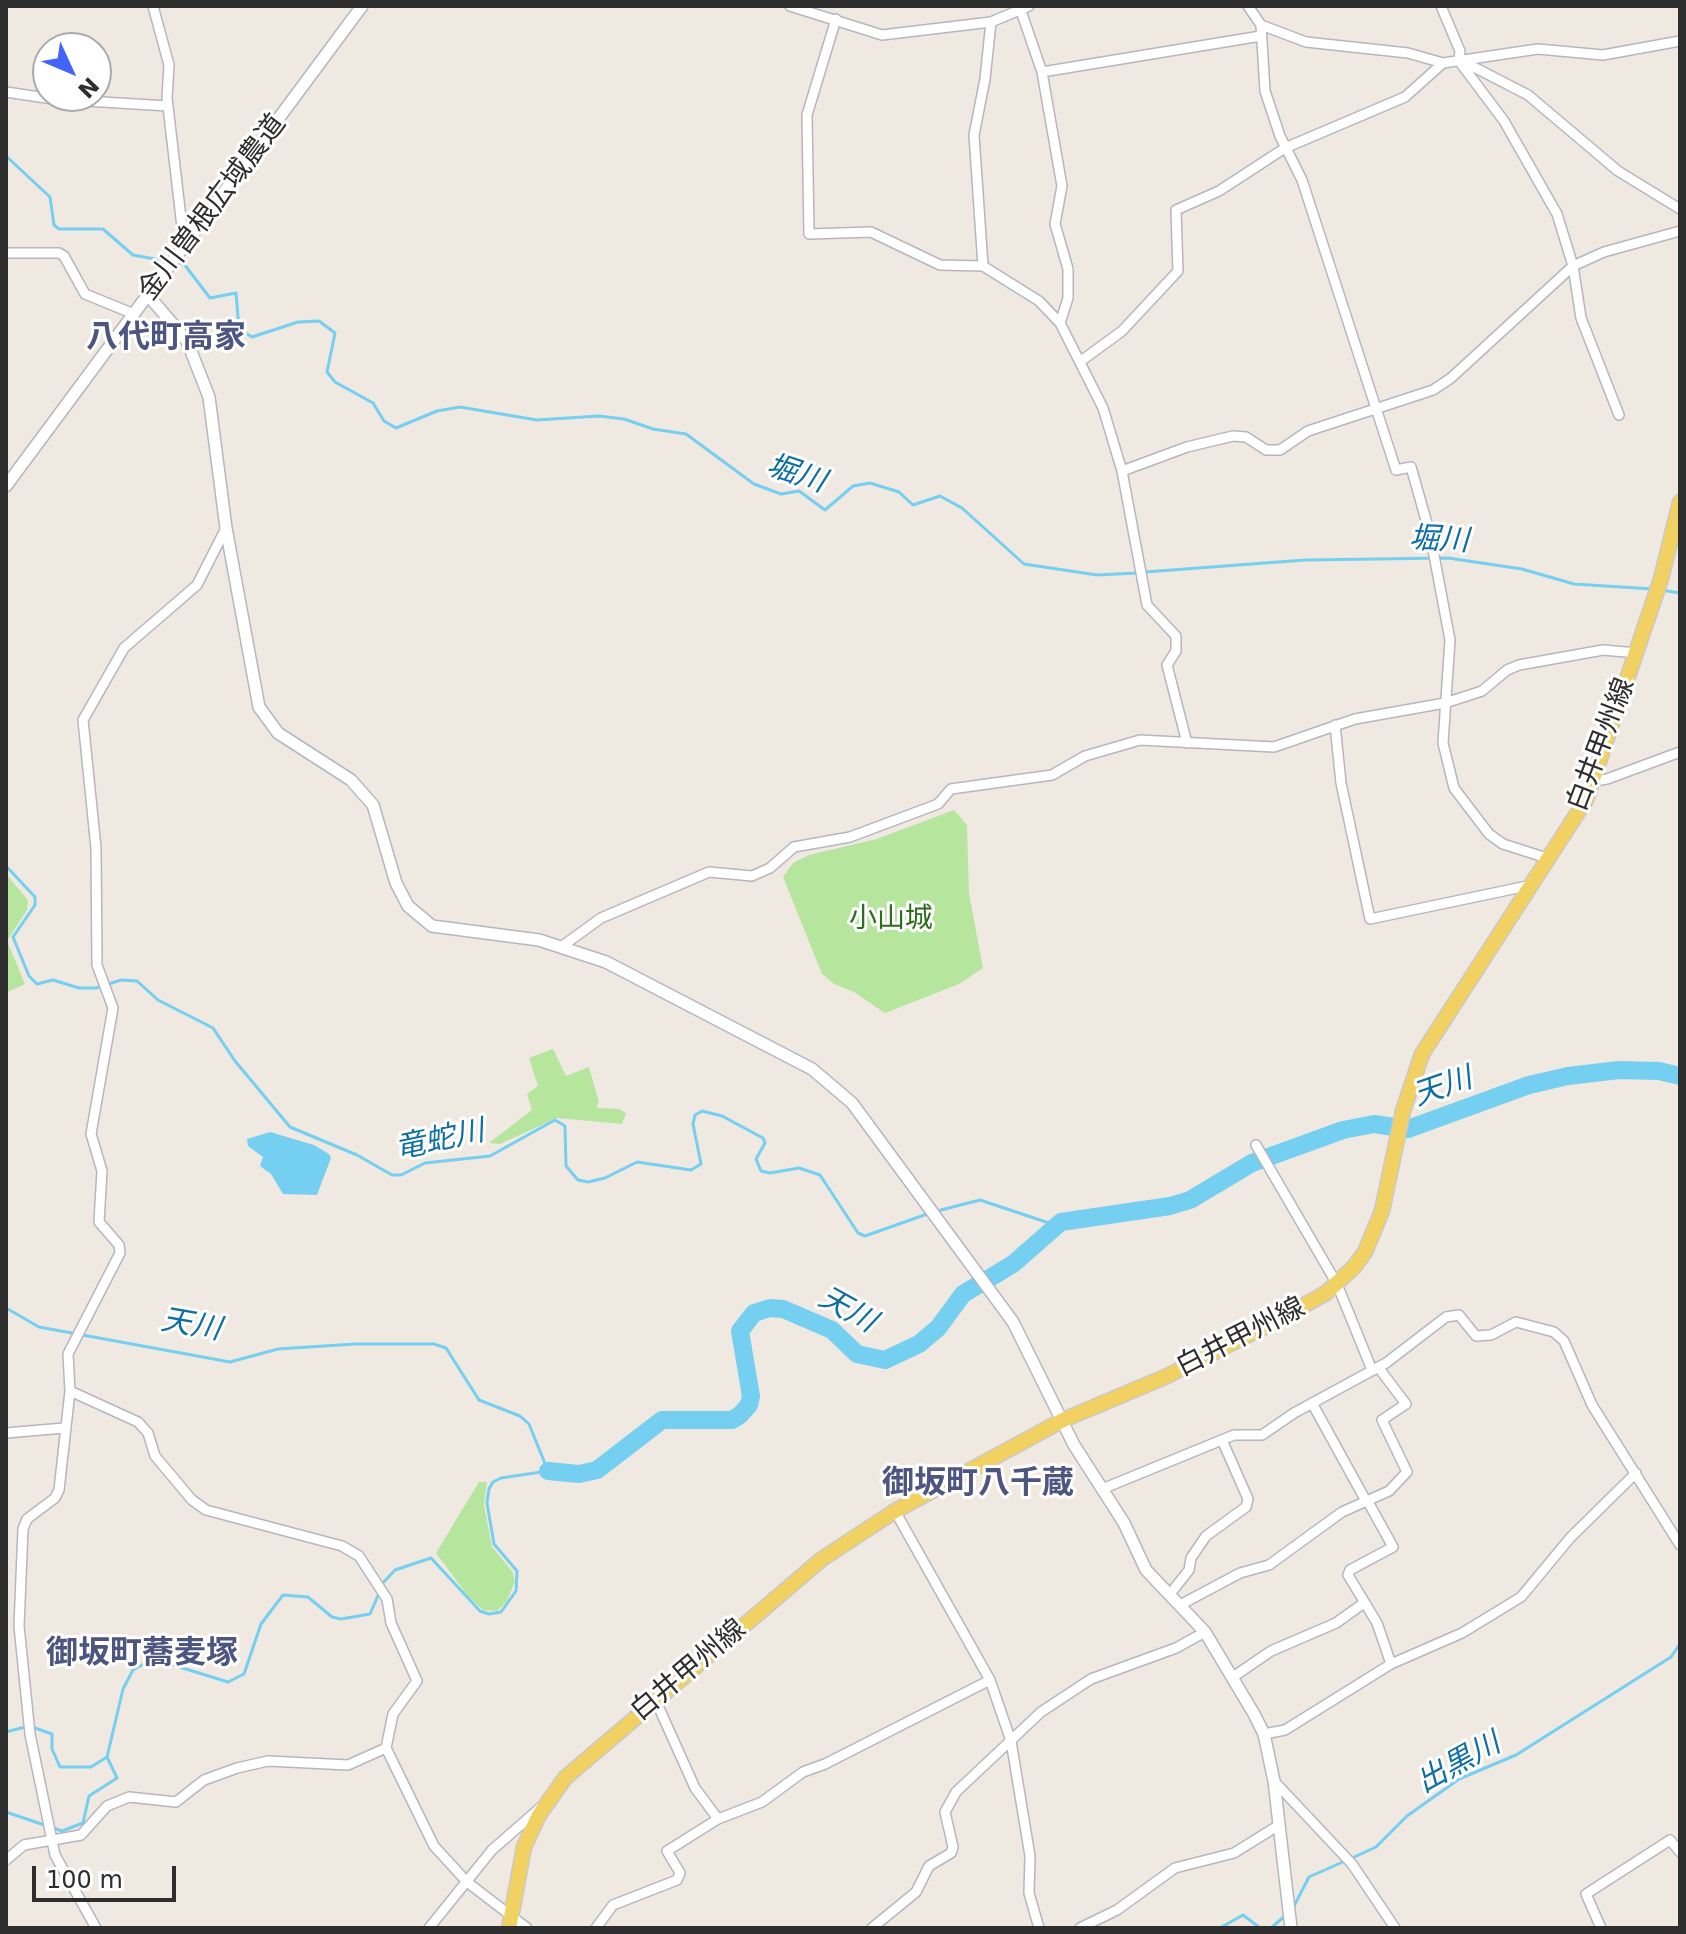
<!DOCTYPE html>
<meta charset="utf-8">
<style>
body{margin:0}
#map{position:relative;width:1686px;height:1934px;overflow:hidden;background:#efe9e1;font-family:"DejaVu Sans",sans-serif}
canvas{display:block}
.frame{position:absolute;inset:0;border:8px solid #2e2e2e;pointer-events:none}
.north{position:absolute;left:32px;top:32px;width:80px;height:80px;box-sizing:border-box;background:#fff;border:2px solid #ababab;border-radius:50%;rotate:134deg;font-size:22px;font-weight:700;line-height:32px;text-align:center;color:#2e2e2e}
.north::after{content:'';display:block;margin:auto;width:28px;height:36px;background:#4264fb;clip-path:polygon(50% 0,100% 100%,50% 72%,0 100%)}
.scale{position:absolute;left:32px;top:1866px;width:144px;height:36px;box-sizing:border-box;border:4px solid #2e2e2e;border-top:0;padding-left:10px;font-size:24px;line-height:28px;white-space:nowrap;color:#2e2e2e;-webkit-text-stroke:6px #fff;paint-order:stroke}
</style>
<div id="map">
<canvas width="1686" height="1934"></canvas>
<div class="frame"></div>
<div class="north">N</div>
<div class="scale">100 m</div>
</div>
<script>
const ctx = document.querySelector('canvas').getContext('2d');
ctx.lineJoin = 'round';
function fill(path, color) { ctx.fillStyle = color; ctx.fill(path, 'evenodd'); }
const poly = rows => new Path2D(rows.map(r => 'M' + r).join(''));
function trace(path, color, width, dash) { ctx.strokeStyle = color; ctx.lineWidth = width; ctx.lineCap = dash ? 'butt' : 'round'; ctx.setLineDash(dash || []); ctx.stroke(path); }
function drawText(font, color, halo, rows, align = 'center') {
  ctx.font = font + ' "DejaVu Sans","Noto Sans JP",sans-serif'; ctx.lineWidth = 6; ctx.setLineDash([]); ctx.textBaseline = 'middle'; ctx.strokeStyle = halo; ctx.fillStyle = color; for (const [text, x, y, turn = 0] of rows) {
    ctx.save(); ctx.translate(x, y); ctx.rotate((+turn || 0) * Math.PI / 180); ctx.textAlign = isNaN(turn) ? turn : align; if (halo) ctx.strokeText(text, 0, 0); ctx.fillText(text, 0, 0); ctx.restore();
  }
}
fill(poly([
 [954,810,967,825,969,894,983,968,959,984,885,1013,854,992,834,984,822,974,783,877,793,863,809,855,877,839],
 [6,874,28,900,27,910,7,941,25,984,6,993],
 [553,1049,566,1076,589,1067,599,1102,596,1108,619,1109,626,1113,622,1124,557,1118,500,1144,489,1143,532,1110,527,1094,538,1086,529,1058],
 [479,1482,487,1482,484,1505,492,1547,512,1571,515,1581,507,1601,497,1611,483,1610,468,1596,436,1553]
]), '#b6e59e');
fill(poly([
 [270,1132,314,1145,329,1154,331,1158,317,1195,283,1194,271,1174,260,1166,263,1157,248,1146,247,1139]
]), '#75cff0');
trace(poly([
 [6,156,50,197,54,225,59,229,103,229,133,255,166,261],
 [177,263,184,264,210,298,236,293,239,329,252,337,298,322,319,321,335,333,327,372,335,382,373,403,384,421,396,428,437,411,460,407,537,420,599,416,624,419,653,429,686,434,754,484,781,494,799,491,825,510,853,486,870,483,899,492,913,505,940,496,962,508,1024,564,1097,575,1137,573],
 [1145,572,1305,560,1448,558,1522,569,1574,584,1653,589],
 [1661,590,1680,593],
 [6,866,35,897,35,905,13,937,29,976,37,984,53,980,79,988,96,988,121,980,137,981,158,1000,213,1028,235,1061,290,1127,357,1155,392,1175,401,1175,425,1163,490,1156,555,1120,565,1126,566,1166,578,1180,588,1182,605,1178,637,1162,691,1170,701,1164,693,1124,695,1115,702,1111,722,1116,763,1138,765,1143,756,1159,761,1171,770,1173,799,1168,820,1175,858,1233,865,1236,930,1213],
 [937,1211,980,1200,1058,1226],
 [6,1308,39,1327,230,1362,278,1349,355,1344,434,1344,446,1348,479,1400,520,1416,529,1424,548,1471,501,1478,493,1482,489,1489,487,1503,494,1544,517,1571,516,1591,501,1612,489,1614,480,1611,431,1558,395,1570,382,1584],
 [32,1727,52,1734,52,1749,60,1767,91,1767,107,1757,123,1689,133,1670,142,1665,152,1662,173,1665,228,1682,244,1674,261,1624,283,1595,308,1597,332,1617,341,1619,370,1614,380,1591],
 [6,1732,25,1727],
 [6,1812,62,1831,83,1823,89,1796,117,1778,107,1757],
 [1352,1858,1376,1847,1407,1816,1459,1779,1516,1755,1671,1657,1680,1644],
 [1292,1910,1309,1877,1345,1861],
 [1220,1928,1243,1915,1260,1928],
 [1271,1928,1286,1915]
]), '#75cff0', 3);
trace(poly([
 [548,1471,579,1474,597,1470,662,1420,732,1420,740,1415,749,1405,751,1396,740,1331,754,1313,770,1308,783,1309,832,1330,857,1354,885,1360,919,1344,938,1328,963,1294,1013,1264,1061,1222,1170,1206,1190,1200,1252,1163,1343,1130,1374,1124,1408,1129,1529,1085,1568,1076,1619,1070,1659,1071,1680,1076]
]), '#75cff0', 18);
const minor = poly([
 [153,6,169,65,167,98,184,244],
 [790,6,882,35,991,22,1029,6],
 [1248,6,1261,25,1265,91,1280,136,1302,180,1396,470,1411,467,1430,534,1450,640,1443,743,1454,788,1489,834,1503,844,1550,859],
 [1441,6,1460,51,1459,61,1504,121,1557,214,1573,266,1581,318,1619,415],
 [1021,11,1042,72,1062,186,1055,224,1068,269,1068,298,1060,323],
 [836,19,807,115,809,234,871,232,940,265,983,266,1039,301,1060,323,1103,408,1122,471,1147,605,1176,636,1176,651,1167,665,1187,743],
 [1261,25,1306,42,1408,53,1443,63,1538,49,1603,55,1680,41],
 [1466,63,1528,95,1618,171,1680,209],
 [1042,72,1261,36],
 [6,92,53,99,168,106],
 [6,253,59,253,64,256,85,294,134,314],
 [983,266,974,135,985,79,991,22],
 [1081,361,1122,331,1178,271,1176,210,1219,191,1285,148,1405,97,1443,63],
 [1122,471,1187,447,1233,436,1246,437,1266,450,1280,450,1308,431,1433,390,1451,378,1573,266,1604,252,1680,231],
 [1335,725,1341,783,1370,919,1532,885],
 [1594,781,1607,779,1680,752],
 [561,947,601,918,709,872,752,876,770,868,794,847,850,837,938,804,951,789,1052,775,1085,756,1140,740,1274,747,1355,719,1445,703,1482,691,1507,670,1519,665,1603,650,1637,653],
 [1256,1145,1337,1284,1372,1370],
 [70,1391,138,1422,148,1433,155,1456,192,1500,206,1510,342,1546,359,1556,387,1599,391,1623,417,1681,393,1714,386,1748,434,1846,467,1882,527,1928],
 [1312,1403,1366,1501],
 [6,1433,64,1428],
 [1102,1489,1234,1435,1262,1435,1294,1413,1386,1363,1446,1317,1459,1315,1476,1336,1491,1335,1516,1322,1554,1332,1564,1341,1592,1405,1680,1545],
 [1367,1500,1393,1547,1350,1570,1348,1575,1377,1623,1391,1664],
 [895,1511,990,1680,1011,1741,1030,1856,1029,1893,1039,1928],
 [1170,1594,1189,1570,1191,1558,1206,1536,1246,1507,1248,1499,1222,1440],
 [1180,1605,1240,1573,1269,1565,1342,1512,1389,1491,1407,1472,1382,1420,1406,1404,1378,1367],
 [1233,1677,1271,1651,1336,1623,1364,1603],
 [655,1699,695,1788,718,1819],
 [1264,1734,1285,1730,1391,1664,1462,1633,1521,1597,1570,1538,1636,1473],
 [1274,1781,1352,1864,1395,1928],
 [6,1860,24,1845,81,1835,107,1806,129,1797,176,1802,204,1780,237,1768,268,1761,348,1765,386,1748],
 [96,1928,55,1855,30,1734,19,1626,23,1529,27,1519,55,1498,59,1490,70,1391,68,1354,120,1253,119,1245,99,1222,102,1171,91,1134,113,1008,97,965,96,848,83,720,124,648,197,585,226,528],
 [429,1928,492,1850,540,1808],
 [596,1928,613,1905,677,1880,680,1873,667,1851,718,1819,762,1802,803,1772,825,1764,990,1680],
 [872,1928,916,1892,929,1866,951,1853,953,1847,945,1812,956,1792,1041,1712,1091,1679,1176,1648,1205,1632],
 [1080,1928,1117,1910,1175,1868,1234,1853,1279,1825],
 [1601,1928,1586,1894,1670,1840,1680,1852]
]);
const tertiary = poly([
 [148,295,187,341,209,397,226,528,259,707,278,733,351,780,373,805,396,883,408,906,432,926,539,940,606,962,812,1069,852,1103,1013,1322,1074,1445,1124,1523,1146,1570,1205,1632,1254,1714,1264,1734,1274,1781,1291,1928],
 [6,486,362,6]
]);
const primary = poly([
 [509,1928,524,1847,539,1815,565,1778,822,1559,895,1511,1063,1420,1165,1377,1280,1319,1326,1293,1354,1267,1365,1252,1382,1211,1403,1111,1422,1054,1586,800,1661,579,1680,502]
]);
trace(minor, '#b4b7c1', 12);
trace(tertiary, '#b4b7c1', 14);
trace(primary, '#c9c9c9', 17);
trace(minor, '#fff', 9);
trace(tertiary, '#fff', 11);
trace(primary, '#f2d163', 14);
drawText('28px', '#2e2e2e', '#fff', [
 ["金川曽根広域農道",213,208,-53],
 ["白井甲州線",1602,745,-69],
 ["白井甲州線",1241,1338,-27],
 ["白井甲州線",689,1671,-40]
]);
drawText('28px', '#2c6e1b', '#fff', [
 ["小山城",891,920]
]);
drawText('italic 30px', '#0d6fa3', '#fff', [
 ["堀川",796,475,18],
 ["堀川",1439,541,3],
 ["天川",1443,1088,-19],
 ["竜蛇川",440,1141,-12],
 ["天川",847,1311,29],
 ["天川",191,1326,10],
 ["出黒川",1459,1764,-29]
]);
drawText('bold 32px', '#4d5680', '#fff', [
 ["八代町高家",166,339],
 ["御坂町八千蔵",978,1485],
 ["御坂町蕎麦塚",142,1655]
]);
</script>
